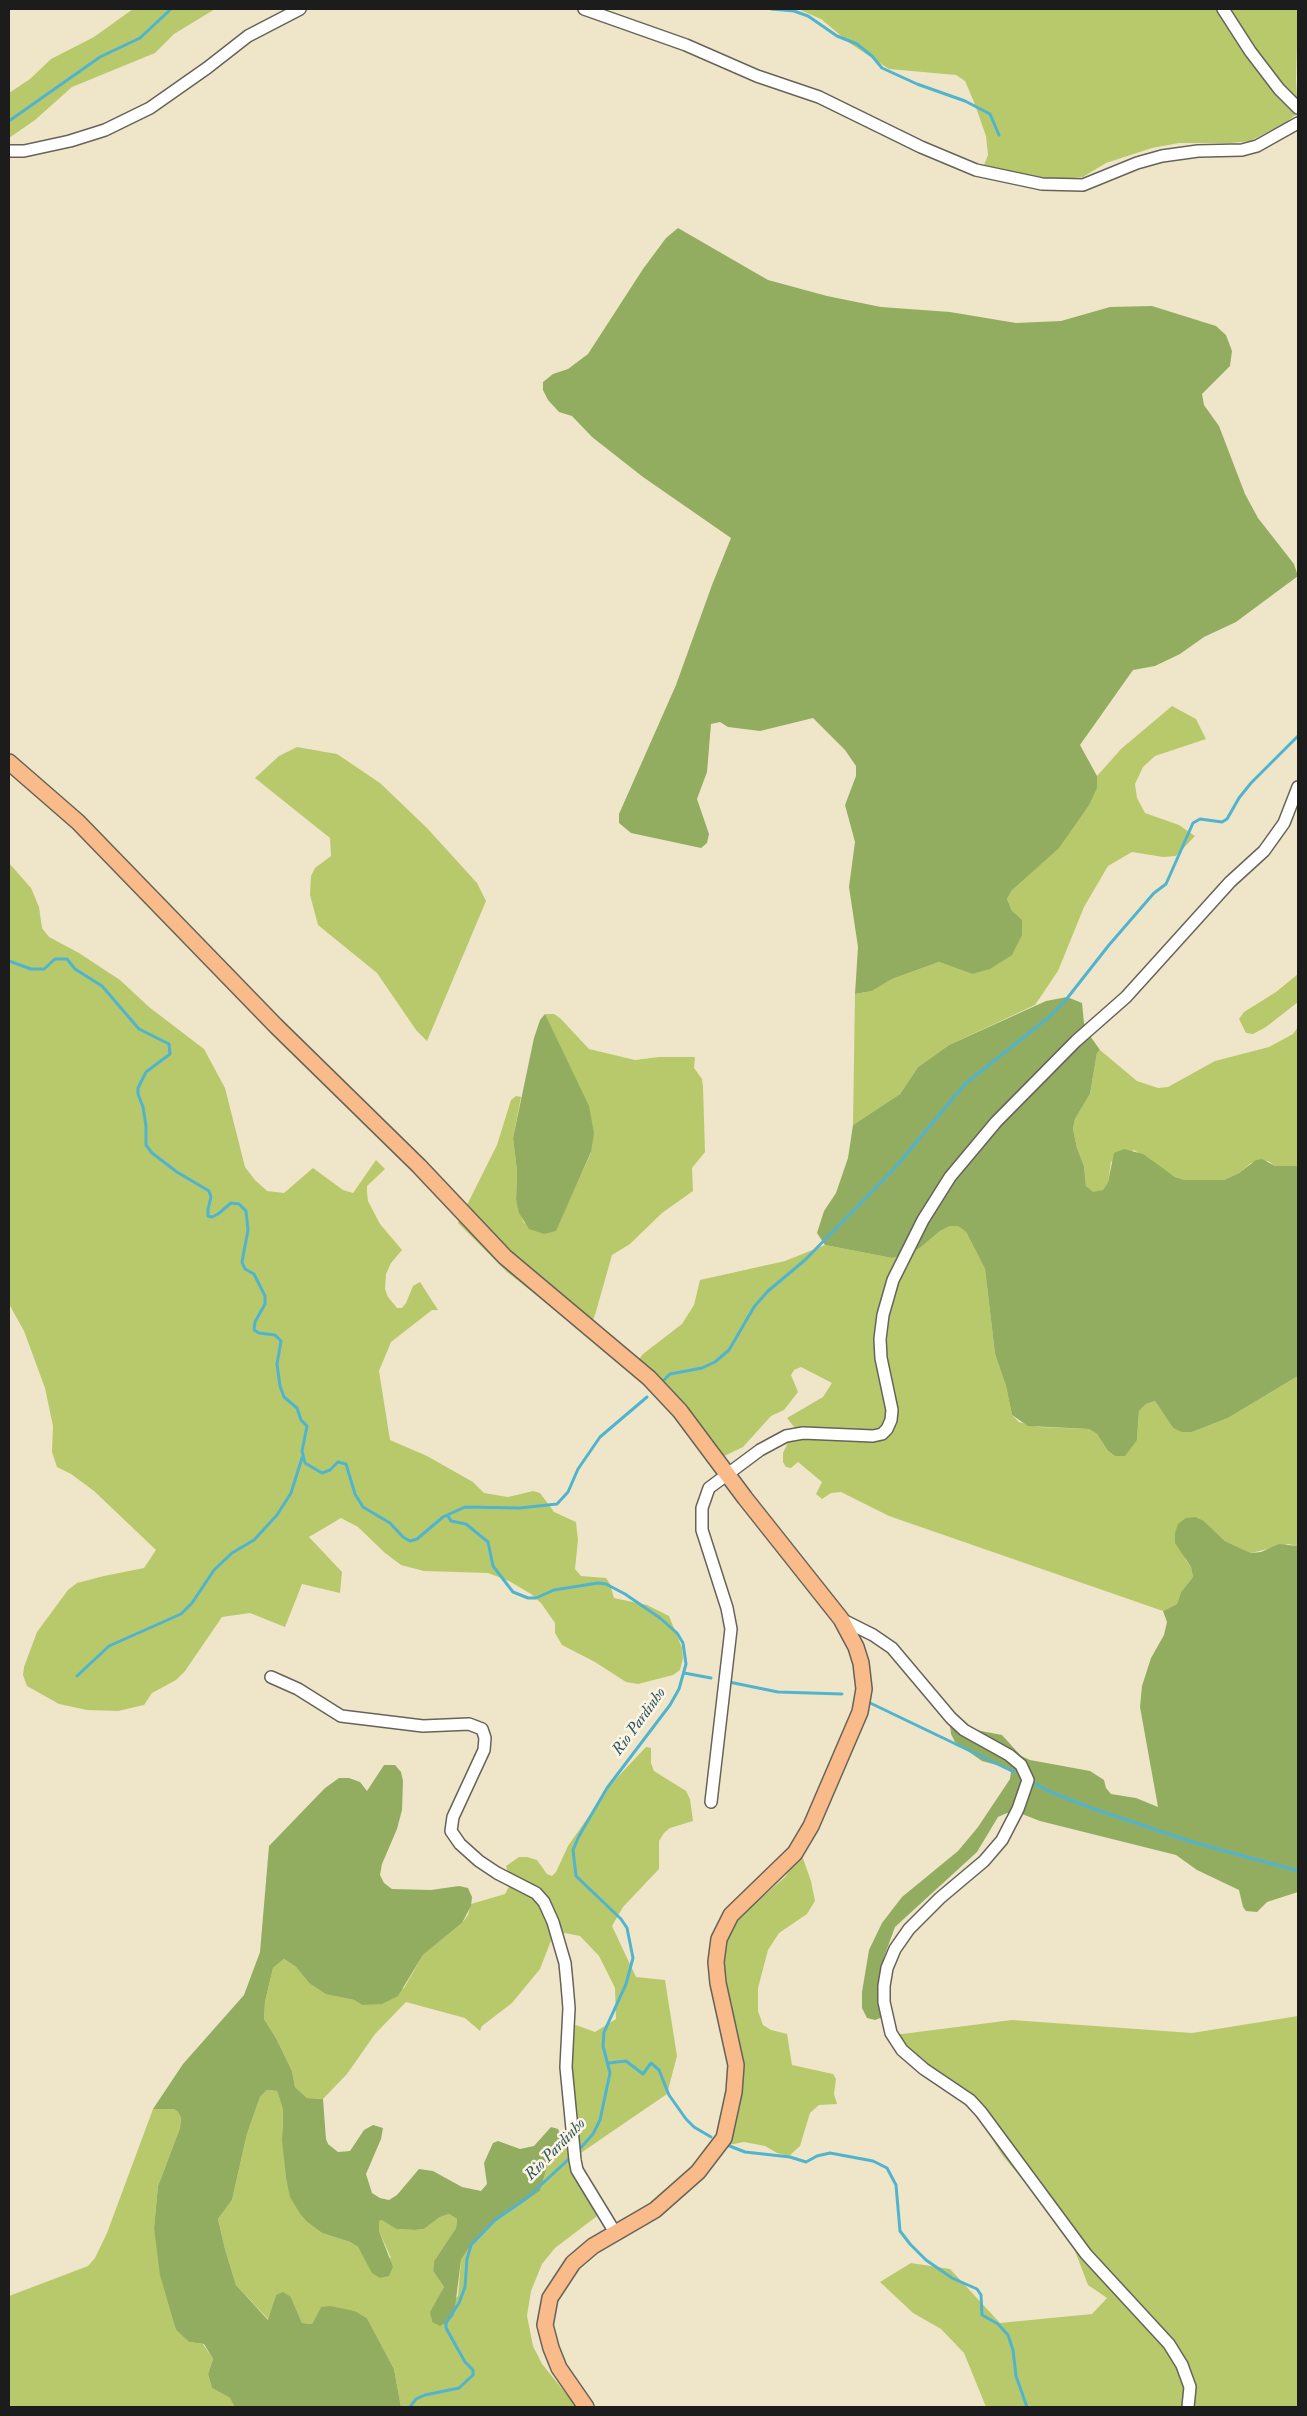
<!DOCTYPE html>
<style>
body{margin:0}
#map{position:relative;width:1307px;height:2416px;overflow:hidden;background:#efe6c9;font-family:"IM FELL Double Pica",serif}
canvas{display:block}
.frame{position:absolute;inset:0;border:10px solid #1c1c1c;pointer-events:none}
</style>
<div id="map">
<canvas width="1307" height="2416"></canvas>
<div class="frame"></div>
</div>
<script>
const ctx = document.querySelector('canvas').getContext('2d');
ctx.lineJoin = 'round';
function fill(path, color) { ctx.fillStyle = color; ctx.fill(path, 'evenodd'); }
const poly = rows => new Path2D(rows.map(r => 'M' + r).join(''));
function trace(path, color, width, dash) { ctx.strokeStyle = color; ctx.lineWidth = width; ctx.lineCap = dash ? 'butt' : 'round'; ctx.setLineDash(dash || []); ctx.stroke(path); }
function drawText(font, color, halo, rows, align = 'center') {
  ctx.font = font + ' "IM FELL Double Pica",serif'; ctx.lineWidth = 5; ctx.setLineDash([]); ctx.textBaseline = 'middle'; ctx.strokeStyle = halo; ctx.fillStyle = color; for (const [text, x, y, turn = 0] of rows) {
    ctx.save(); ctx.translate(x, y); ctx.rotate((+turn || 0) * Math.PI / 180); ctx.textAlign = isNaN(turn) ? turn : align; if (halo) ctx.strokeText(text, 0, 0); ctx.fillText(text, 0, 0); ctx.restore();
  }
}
fill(poly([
 [133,9,215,9,174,34,155,53,72,87,35,120,9,138,9,93,30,79,51,59,94,37],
 [798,9,1298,9,1296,80,1298,113,1285,123,1250,141,1231,143,1179,143,1152,148,1106,163,1083,177,1064,179,1026,177,982,170,988,155,986,136,974,102,965,81,956,75,889,69,851,44,821,19],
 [1172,706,1196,719,1206,739,1155,756,1143,767,1135,784,1137,798,1145,813,1179,825,1195,836,1176,856,1163,857,1132,852,1108,866,1084,907,1058,971,1035,1005,949,1045,918,1067,900,1094,853,1125,855,994,872,991,892,979,939,962,972,974,1012,911,1007,899,1012,890,1097,788,1097,776,1121,749],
 [297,747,337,754,380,783,427,828,477,883,486,901,427,1041,416,1030,377,973,318,925,310,895,311,876,315,868,331,856,330,838,255,778,279,756],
 [9,863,31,888,39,907,42,928,49,937,79,953,120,980,149,1007,204,1049,225,1088,245,1167,255,1180,267,1191,284,1193,313,1168,343,1190,353,1193,376,1160,385,1169,367,1186,367,1192,368,1201,380,1224,402,1250,391,1263,386,1274,385,1289,388,1297,397,1308,402,1308,406,1303,413,1286,420,1282,438,1310,432,1310,391,1342,379,1371,390,1440,427,1456,473,1482,484,1493,508,1497,533,1491,540,1493,554,1512,576,1522,578,1540,575,1569,581,1576,606,1578,610,1584,614,1598,647,1605,669,1616,682,1648,683,1658,680,1670,673,1675,638,1684,626,1682,595,1662,562,1645,555,1633,555,1623,541,1603,531,1594,509,1581,488,1573,424,1571,401,1565,385,1553,358,1527,341,1518,309,1537,342,1572,340,1593,302,1584,285,1627,250,1613,222,1617,185,1671,176,1680,152,1693,144,1705,118,1711,87,1710,59,1704,27,1686,23,1675,24,1667,37,1632,68,1590,77,1583,104,1576,144,1568,156,1550,94,1491,71,1474,57,1467,52,1452,53,1426,45,1388,24,1331,9,1304],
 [1298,974,1298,1002,1266,1027,1253,1034,1246,1033,1239,1019,1244,1012,1276,992],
 [545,1014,554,1014,560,1018,589,1049,635,1060,659,1057,695,1057,694,1068,702,1079,703,1087,705,1152,692,1168,693,1191,662,1213,630,1244,612,1255,595,1315,587,1335,507,1272,458,1223,497,1145,511,1100,516,1096,521,1097,513,1138,517,1171,516,1200,524,1223,555,1231,591,1153,561,1051],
 [1298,1027,1298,1166,1275,1166,1268,1161,1251,1163,1239,1173,1224,1180,1185,1180,1175,1177,1134,1150,1111,1162,1108,1182,1103,1190,1093,1193,1086,1186,1084,1166,1077,1148,1073,1129,1075,1119,1090,1094,1097,1053,1100,1050,1137,1081,1158,1088,1168,1087,1215,1061,1269,1047,1293,1034],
 [950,1226,958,1226,966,1232,985,1269,995,1354,1006,1386,1012,1415,1019,1422,1038,1427,1089,1429,1097,1434,1108,1451,1115,1456,1137,1440,1139,1411,1146,1404,1155,1401,1173,1428,1192,1432,1228,1418,1298,1376,1298,1546,1288,1544,1251,1553,1225,1541,1204,1521,1185,1559,1191,1567,1193,1577,1181,1592,1177,1604,1163,1611,889,1516,841,1492,831,1493,822,1499,816,1494,822,1482,798,1462,791,1468,786,1467,783,1462,783,1453,791,1436,798,1432,787,1418,823,1397,832,1383,801,1367,794,1370,791,1375,798,1392,784,1410,771,1416,743,1447,714,1461,690,1427,632,1368,643,1354,682,1324,694,1305,700,1280,785,1261,825,1245,892,1258,920,1248,940,1231],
 [646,1747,651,1748,651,1763,654,1771,686,1791,690,1799,693,1821,670,1828,664,1833,659,1841,659,1869,623,1907,612,1926,636,1977,665,1980,677,2056,667,2094,572,2159,605,2210,555,2248,542,2264,531,2291,527,2316,533,2346,542,2364,577,2407,401,2407,394,2369,367,2318,355,2311,321,2307,312,2324,302,2323,291,2297,276,2295,269,2320,236,2285,225,2249,218,2219,232,2200,247,2134,260,2097,267,2090,277,2091,280,2100,283,2110,282,2129,286,2178,291,2197,300,2214,307,2222,322,2233,350,2242,358,2247,368,2264,391,2258,379,2231,379,2221,382,2219,396,2229,415,2230,424,2229,440,2217,449,2214,457,2219,456,2228,434,2261,433,2271,444,2287,431,2312,432,2322,458,2296,461,2260,472,2243,486,2228,540,2191,551,2153,563,2140,576,2130,576,2105,569,2095,571,2028,576,2025,595,2032,616,2019,615,1988,599,1956,580,1936,565,1933,552,1938,540,1969,512,2003,482,2026,480,2031,465,2018,406,2002,375,2034,347,2074,323,2099,307,2098,295,2087,292,2071,276,2038,264,2019,265,2002,273,1968,284,1959,296,1967,309,1983,336,1996,354,2000,362,2005,404,1988,423,1955,462,1923,468,1915,471,1904,505,1894,511,1883,506,1866,519,1857,527,1857,537,1860,547,1874,552,1876,556,1872,568,1846,612,1783],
 [801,1853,811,1881,815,1901,807,1914,779,1933,768,1950,758,1988,758,2011,763,2025,771,2030,787,2034,792,2065,833,2074,836,2079,834,2094,837,2104,819,2105,810,2113,800,2146,789,2156,777,2153,765,2146,744,2142,713,2148,733,2089,721,1945,734,1922,785,1877],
 [1298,2016,1298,2407,986,2407,964,2353,941,2329,913,2313,880,2282,911,2263,950,2269,1000,2323,1092,2314,1107,2298,1088,2285,1075,2251,1028,2186,1002,2155,978,2116,889,2041,894,2035,1012,2020,1192,2033],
 [153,2109,174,2109,178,2112,181,2118,180,2128,158,2186,154,2228,176,2330,189,2342,203,2344,213,2359,208,2374,212,2388,230,2398,236,2406,9,2407,9,2296,88,2266,95,2258,107,2233]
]), '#b8c96c');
fill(poly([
 [678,228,768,280,827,296,881,307,950,312,1016,323,1061,321,1110,307,1152,306,1216,326,1226,335,1232,351,1230,366,1202,394,1204,405,1219,426,1245,494,1258,518,1294,564,1298,576,1236,622,1204,637,1180,654,1155,666,1133,670,1080,745,1097,776,1097,788,1089,805,1059,848,1012,890,1007,899,1012,911,1022,920,1022,935,1012,955,990,969,972,974,939,962,892,979,872,991,855,994,858,947,849,887,855,842,845,805,856,776,856,766,845,750,813,718,760,731,728,727,720,722,711,724,707,772,697,799,709,834,707,843,701,848,631,833,619,823,619,814,676,685,712,585,731,538,643,477,592,437,572,416,559,412,548,400,543,390,543,382,553,374,568,369,588,354,643,269,666,238],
 [1067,997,1082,1003,1084,1023,1088,1033,1100,1050,1097,1053,1090,1094,1075,1119,1073,1129,1077,1148,1084,1166,1086,1186,1093,1192,1103,1190,1108,1182,1114,1153,1124,1149,1143,1154,1175,1177,1185,1180,1224,1180,1239,1173,1256,1160,1262,1159,1275,1166,1298,1166,1298,1376,1228,1418,1192,1432,1182,1432,1173,1428,1155,1401,1146,1404,1139,1411,1137,1440,1125,1456,1115,1456,1108,1451,1097,1434,1089,1429,1028,1426,1012,1415,1006,1386,995,1354,985,1269,966,1232,958,1226,950,1226,940,1231,920,1248,907,1254,892,1258,825,1245,817,1233,824,1211,836,1193,848,1158,853,1125,900,1094,918,1067,949,1045,1046,1001],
 [545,1014,589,1106,594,1133,591,1152,556,1231,544,1234,529,1229,519,1213,516,1200,517,1171,513,1138,534,1038,540,1020],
 [1195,1517,1204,1521,1225,1541,1251,1553,1261,1552,1279,1544,1298,1546,1298,1892,1267,1902,1257,1912,1246,1911,1243,1907,1239,1890,1197,1870,1176,1855,1040,1821,1022,1814,1007,1813,998,1817,977,1852,895,1927,884,1957,881,1981,885,2016,875,2020,867,2018,862,2008,862,1992,869,1950,882,1923,902,1897,958,1851,978,1827,1010,1779,1011,1772,1004,1767,982,1761,955,1742,951,1734,950,1725,1002,1735,1021,1756,1030,1760,1090,1771,1104,1780,1106,1788,1111,1794,1136,1798,1158,1807,1140,1707,1142,1686,1151,1658,1164,1635,1167,1622,1163,1611,1177,1604,1181,1592,1193,1577,1191,1567,1175,1543,1175,1533,1178,1524,1186,1518],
 [384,1765,395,1765,401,1772,403,1781,402,1810,397,1829,382,1864,380,1875,384,1883,392,1889,431,1890,459,1886,468,1888,472,1897,471,1906,462,1923,423,1955,398,1996,382,2004,362,2005,354,2000,326,1994,309,1983,296,1967,284,1959,273,1968,265,2002,264,2019,276,2038,292,2071,295,2087,307,2098,323,2099,326,2139,328,2144,338,2152,350,2151,364,2130,373,2125,383,2128,381,2139,366,2174,372,2193,380,2198,389,2200,397,2195,419,2169,433,2171,462,2187,481,2191,487,2184,484,2163,493,2143,498,2141,520,2149,534,2146,551,2127,558,2129,563,2140,551,2153,540,2191,486,2228,472,2243,461,2260,454,2315,449,2321,440,2326,432,2322,430,2312,444,2287,433,2271,434,2261,456,2228,457,2219,449,2214,440,2217,424,2229,415,2230,396,2229,382,2220,379,2221,379,2231,393,2267,389,2276,380,2278,372,2273,358,2247,350,2242,322,2233,307,2222,300,2214,290,2197,286,2178,282,2140,283,2110,280,2100,277,2091,267,2090,260,2097,247,2134,232,2200,218,2219,225,2249,236,2285,268,2320,276,2295,283,2292,291,2297,302,2323,312,2324,321,2307,330,2306,355,2311,367,2318,394,2369,401,2407,235,2407,230,2398,212,2388,208,2374,213,2359,204,2344,189,2342,176,2330,160,2275,154,2228,158,2186,180,2128,181,2118,178,2112,174,2109,153,2109,183,2064,244,1995,260,1952,269,1846,325,1788,339,1778,349,1778,360,1782,367,1791]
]), '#92ad60');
trace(poly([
 [771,9,794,11,808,16,837,36,857,44,872,56,882,68,917,84,965,101,990,114,999,135],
 [9,121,100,57,140,38,171,9],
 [9,961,31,969,44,969,55,959,67,959,75,969,102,986,139,1029,169,1044,170,1054,146,1072,138,1088,138,1094,143,1107,146,1126,146,1145,152,1153,177,1172,209,1191,211,1197,208,1209,208,1216,212,1217,218,1214,231,1203,239,1204,246,1211,248,1230,242,1262,245,1269,254,1274,265,1296,265,1304,255,1322,254,1330,259,1333,275,1335,281,1341,277,1364,280,1386,284,1397,297,1408,301,1420,307,1426,302,1451,305,1463,322,1473,330,1470,338,1462,346,1464,355,1494,363,1507,390,1523,403,1537,410,1541,417,1539,443,1517,465,1507,520,1508,557,1504,568,1492,578,1469,600,1437,647,1397],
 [661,1383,670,1374,702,1368,715,1362,729,1350,754,1307,768,1291,805,1260,893,1170,965,1084,1049,1017,1065,1001,1109,945,1154,893,1166,884,1193,823,1200,819,1222,822,1227,819,1239,798,1251,783,1298,736],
 [448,1516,451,1521,466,1524,488,1542,493,1566,513,1592,528,1598,536,1598,554,1590,598,1583,606,1584,625,1594,660,1618,677,1633,683,1643,686,1664,679,1689,670,1705,607,1788,579,1836,573,1850,576,1876,621,1919,627,1928,633,1958,626,1984,604,2032,603,2046,610,2073,600,2120,593,2134,577,2152],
 [684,1673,711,1678],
 [77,1676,109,1646,181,1614,192,1603,214,1570,232,1553,254,1540,277,1515,291,1493,302,1458],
 [729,1682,778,1692,842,1694],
 [866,1701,1014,1772],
 [1031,1781,1046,1790,1091,1808,1189,1841,1298,1871],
 [609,2063,626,2061,643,2074,651,2063,659,2070,669,2095,686,2119,694,2127,711,2137],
 [727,2145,745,2152,790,2157,806,2162,817,2156,830,2153,873,2161,887,2168,896,2185,900,2231,910,2244,926,2260,952,2278,977,2289,981,2295,982,2315,998,2324,1008,2335,1013,2350,1016,2376,1027,2407],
 [410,2407,416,2399,425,2395,459,2388,473,2375,473,2370,465,2362,446,2328,446,2323,459,2303,465,2287,467,2259,471,2245,495,2220,527,2198,572,2156]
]), '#50b4cf', 3);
const minor = poly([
 [584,9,686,45,757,76,819,97,921,147,976,170,1042,184,1083,185,1137,163,1162,156,1198,151,1242,150,1257,146,1298,123],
 [1223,9,1250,51,1279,89,1298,108],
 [9,151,24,151,70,141,105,130,150,108,207,68,248,36,300,9],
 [841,1619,873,1635,892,1648,951,1718,964,1730,1009,1755,1021,1765,1028,1780,1018,1809,1002,1840,984,1861,940,1898,909,1929,895,1949,887,1968,884,1986,884,2002,891,2033,902,2050,924,2069,970,2100,981,2112,1086,2254,1169,2344,1182,2365,1190,2387,1188,2407],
 [271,1677,298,1689,341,1716,423,1726,469,1724,482,1729,485,1738,484,1750,453,1817,451,1831,460,1844,479,1861,497,1873,536,1893,544,1902,553,1922,565,1963,567,1984,569,2008,566,2067,575,2160,577,2170,616,2234],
 [711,1802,731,1629,727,1608,702,1530,702,1508,709,1488,760,1450,786,1436,803,1433,873,1436,882,1434,887,1429,891,1420,892,1410,881,1358,880,1339,883,1315,893,1280,923,1220,950,1177,996,1122,1076,1041,1126,997,1230,882,1264,851,1284,823,1298,787]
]);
const major = poly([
 [9,762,78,822,276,1026,419,1166,505,1257,649,1378,680,1411,745,1498,841,1619,856,1647,861,1663,864,1689,860,1712,811,1826,795,1853,731,1915,719,1939,716,1962,718,1983,736,2065,734,2092,724,2138,698,2172,655,2210,593,2246,573,2263,550,2298,545,2325,551,2348,559,2368,586,2407]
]);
trace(minor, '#666359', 14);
trace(major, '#666359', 18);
trace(minor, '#fff', 11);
trace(major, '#fabb8b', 15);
drawText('italic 16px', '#315964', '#fcf5e5', [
 ["Rio Pardinho",640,1722,-54],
 ["Rio Pardinho",556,2150,-46]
]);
</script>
